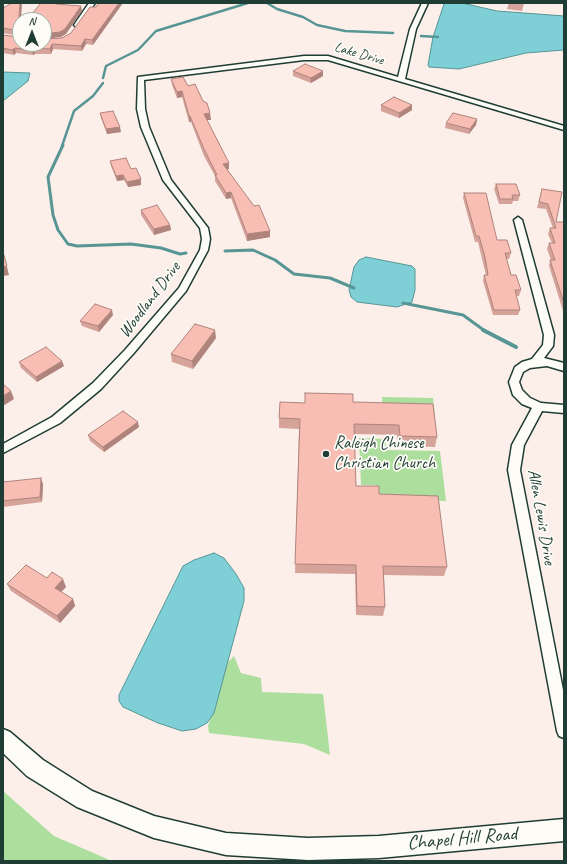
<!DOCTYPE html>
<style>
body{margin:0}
#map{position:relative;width:567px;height:864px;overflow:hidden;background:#fcefe9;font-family:Caveat,sans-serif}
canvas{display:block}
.frame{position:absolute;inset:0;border:4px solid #1f3d34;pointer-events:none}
.north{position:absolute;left:12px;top:12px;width:40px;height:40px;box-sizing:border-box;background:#fdfcf7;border:1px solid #a4b0a9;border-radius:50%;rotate:0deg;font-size:11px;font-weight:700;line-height:16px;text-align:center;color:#1f3d34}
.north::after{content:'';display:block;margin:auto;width:14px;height:18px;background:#1f3d34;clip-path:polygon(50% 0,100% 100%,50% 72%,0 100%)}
</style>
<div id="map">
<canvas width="567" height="864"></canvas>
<div class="frame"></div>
<div class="north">N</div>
</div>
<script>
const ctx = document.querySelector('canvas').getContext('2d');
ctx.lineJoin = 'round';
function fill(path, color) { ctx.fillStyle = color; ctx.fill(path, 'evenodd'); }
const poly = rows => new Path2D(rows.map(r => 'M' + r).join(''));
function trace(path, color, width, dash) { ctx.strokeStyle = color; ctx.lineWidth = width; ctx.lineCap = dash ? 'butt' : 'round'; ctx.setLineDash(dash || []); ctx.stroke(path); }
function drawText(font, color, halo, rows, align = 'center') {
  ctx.font = font + ' Caveat,sans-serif'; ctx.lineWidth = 3.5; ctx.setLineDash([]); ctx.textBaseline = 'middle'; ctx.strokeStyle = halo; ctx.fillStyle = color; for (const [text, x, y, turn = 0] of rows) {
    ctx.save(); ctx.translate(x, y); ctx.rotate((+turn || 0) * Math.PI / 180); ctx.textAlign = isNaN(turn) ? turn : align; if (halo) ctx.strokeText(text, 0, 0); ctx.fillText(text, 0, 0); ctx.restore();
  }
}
fill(poly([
 [382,397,433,398,435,414,383,413],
 [359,438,385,439,387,450,440,451,446,501,380,500,375,485,361,485],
 [234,656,241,673,261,678,262,692,323,694,330,755,304,744,209,733,208,726,228,662],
 [3,791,54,836,112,861,3,861]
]), '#acde9e');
const water = poly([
 [447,3,462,3,497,11,564,16,564,50,526,53,459,69,429,67,428,65,433,37,444,4,447,3],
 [3,72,30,73,28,81,3,101,3,72],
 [366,257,412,266,415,269,415,290,412,302,397,307,357,302,351,297,349,290,354,267,359,260,366,257],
 [214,553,224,558,236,574,244,588,244,601,214,713,207,723,196,729,182,731,158,723,123,707,119,701,119,695,183,566,194,560,214,553]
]);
fill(water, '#7ed0d6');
trace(water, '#589595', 1);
trace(poly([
 [267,3,277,9,303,17,317,25,345,31,393,33],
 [421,36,438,37],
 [103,78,106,66,138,50,156,31,248,3],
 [62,146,74,111,93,96,103,83]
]), '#589595', 2.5);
trace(poly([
 [63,145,48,177,53,215,58,230,68,244,77,246,131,244,161,248,180,254,186,253],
 [225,251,253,250,275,260,294,274,330,278,354,288],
 [403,303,463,315,485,331]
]), '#589595', 3);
trace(poly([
 [483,330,516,347]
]), '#589595', 4);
const minor = poly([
 [89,3,95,3,79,26,75,26,74,25,89,3],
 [422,3,428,3,416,29,405,79,564,126,564,130,328,60,304,60,144,80,145,109,149,127,171,180,208,228,210,239,208,250,186,291,133,354,101,389,60,423,3,453,3,444,52,417,93,383,125,350,179,288,200,250,202,239,200,228,163,180,141,127,137,109,138,77,304,56,328,56,398,77,410,29,422,3],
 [518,217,522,220,554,335,553,346,544,358,564,363,564,371,547,366,530,368,523,372,519,382,522,390,530,398,541,403,564,405,564,413,542,411,524,445,520,470,564,695,564,738,559,736,557,731,508,470,512,445,532,408,522,404,513,395,509,382,515,367,522,362,532,359,543,345,544,335,514,220,518,217]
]);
const secondary = poly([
 [3,729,10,732,43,760,92,791,154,816,226,833,308,838,379,836,564,819,564,841,379,858,308,860,226,855,154,838,77,807,27,776,3,753,3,729]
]);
trace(minor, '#1f3d34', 3);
trace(secondary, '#1f3d34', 3);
fill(minor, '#fdfcf7');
fill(secondary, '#fdfcf7');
fill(poly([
 [509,3,524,3,522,11,507,9],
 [90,7,93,45,86,44,82,51,53,49,51,54,35,54,33,55,16,53,14,55,3,53,3,35,20,44,62,38,71,33],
 [3,8,20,20,20,36,3,33],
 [293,71,323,76,311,83,293,76],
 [171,79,188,86,211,120,207,120,229,169,227,169,270,231,270,237,247,241,231,198,226,199,215,181,215,176,204,156,191,122,189,122,182,97,177,98,172,85],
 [381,105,412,110,399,118,381,111],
 [100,113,121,132,107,134,101,118],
 [477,119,476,125,469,134,445,128,446,123],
 [110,161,131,169,141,185,128,187,124,180,117,181,111,166],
 [496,184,520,195,518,201,513,201,512,204,499,204,494,189],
 [542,189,556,222,564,222,564,314,549,266,550,260,551,260,547,249,549,243,552,243,548,234,550,228,553,228,546,209,537,208],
 [464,193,497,240,511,253,509,259,506,259,511,275,521,290,519,296,516,296,520,310,518,315,493,315,483,281,484,275,486,275,483,263,478,242,475,242,463,198],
 [141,210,170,225,171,230,154,235,141,215],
 [113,315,99,332,82,326,80,321],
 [216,338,193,369,172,362,171,354],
 [19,362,64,366,37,382,21,368],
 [353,402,437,437,435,447,398,446,397,435,354,434,356,486,379,494,447,567,444,576,384,575,385,607,383,616,356,615,355,574,295,573,299,429,279,428,279,418,305,403],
 [139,427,104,452,90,441,88,435],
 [3,482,43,484,42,502,3,507],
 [47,578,66,587,61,592,73,599,75,606,60,623,11,591,7,584]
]), '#d5a39a');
fill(poly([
 [20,3,22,3,21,20,20,20,20,31,18,31],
 [57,3,62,3,57,9,56,4],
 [119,3,123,3,93,45,92,40],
 [81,6,82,11,66,34,61,37,44,39,44,34],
 [85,39,86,44,82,51,81,46],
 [52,44,53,49,51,54,50,49],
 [15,48,16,53,14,55,12,50],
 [34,48,35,54,33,55,32,50],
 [323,71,323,76,311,83,311,78],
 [182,91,182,97,177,98,177,92],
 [412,105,412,110,399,118,399,113],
 [210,113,211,120,205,120,204,114],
 [189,116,190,116,191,122,189,122],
 [477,119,476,125,469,134,470,129],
 [120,127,121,132,107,134,106,129],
 [229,163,229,169,223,170,223,164],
 [123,175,124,180,117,181,116,176],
 [141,179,141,185,128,187,127,182],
 [231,192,231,198,226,199,226,193],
 [170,225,171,230,154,235,154,229],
 [270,231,270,237,247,241,247,234],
 [3,251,9,275,3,276],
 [112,310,113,315,99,332,98,326],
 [215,330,216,338,193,369,192,361],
 [62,361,64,366,37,382,36,377],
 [11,391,14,399,3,406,3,396],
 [138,422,139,427,104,452,103,447],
 [41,478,43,484,42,502,40,497],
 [63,579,66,587,58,595,55,588],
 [73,599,75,606,60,623,57,616]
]), '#ae847d');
const building = poly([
 [12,3,20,3,18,30,20,28,20,31,3,28,3,8,12,3],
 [41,3,57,3,56,4,81,6,65,29,60,32,44,34,44,20,27,20,41,3],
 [99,3,119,3,92,40,85,39,81,46,52,44,50,49,34,48,32,50,15,48,12,50,3,48,3,35,19,37,20,36,20,44,44,44,44,39,62,38,71,33,90,7,96,7,99,3],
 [305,64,323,71,311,78,293,71,305,64],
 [183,77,188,86,195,84,203,101,207,103,210,113,204,114,229,163,223,164,254,206,259,205,270,231,247,234,231,192,226,193,215,175,217,175,204,149,190,116,189,116,182,91,177,92,171,79,183,77],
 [394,97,412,105,399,113,381,105,394,97],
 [113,111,120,127,106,129,100,113,113,111],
 [453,113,477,119,470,129,446,123,453,113],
 [126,158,131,169,136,168,141,179,127,182,123,175,116,176,110,161,126,158],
 [496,184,516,184,520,195,512,195,513,199,500,199,496,184],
 [542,189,562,192,556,222,564,222,564,303,550,260,555,260,549,243,555,243,550,228,556,228,548,204,539,202,542,189],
 [464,193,486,193,497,240,507,240,511,253,505,253,511,275,516,275,521,290,515,290,520,310,494,310,484,275,488,275,485,257,479,236,476,236,464,193],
 [157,205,170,225,154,229,141,210,157,205],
 [3,252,7,266,3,267,3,252],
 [95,304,112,310,98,326,80,321,95,304],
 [195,324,215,330,192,361,171,354,195,324],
 [46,347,62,361,36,377,19,362,46,347],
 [3,384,11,391,3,396,3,384],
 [305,393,353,394,353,402,433,404,437,437,400,436,399,425,354,424,356,486,379,486,379,494,438,496,447,567,383,566,385,607,357,606,356,565,295,564,300,419,279,418,280,402,305,403,305,393],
 [123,411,138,422,103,447,88,435,123,411],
 [41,478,40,497,3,501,3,482,41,478],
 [26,565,47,578,52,572,63,579,55,588,73,599,57,616,7,584,26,565]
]);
fill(building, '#f8bdb3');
trace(building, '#ae847d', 1);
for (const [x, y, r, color] of [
 [326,454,4,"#1f3d34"]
]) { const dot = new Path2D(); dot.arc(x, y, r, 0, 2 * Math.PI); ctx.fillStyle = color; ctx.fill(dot); trace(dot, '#fdfcf7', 1.5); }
drawText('14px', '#1f3d34', '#fdfcf7', [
 ["Lake Drive",359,54,16]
]);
drawText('17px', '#1f3d34', '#fdfcf7', [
 ["Woodland Drive",150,300,-53],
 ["Allen Lewis Drive",541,517,80]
]);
drawText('17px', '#1f3d34', '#fdfcf7', [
 ["Raleigh Chinese",334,444],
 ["Christian Church",334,464]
], 'left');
drawText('20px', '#1f3d34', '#fdfcf7', [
 ["Chapel Hill Road",462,839,-5]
]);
</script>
